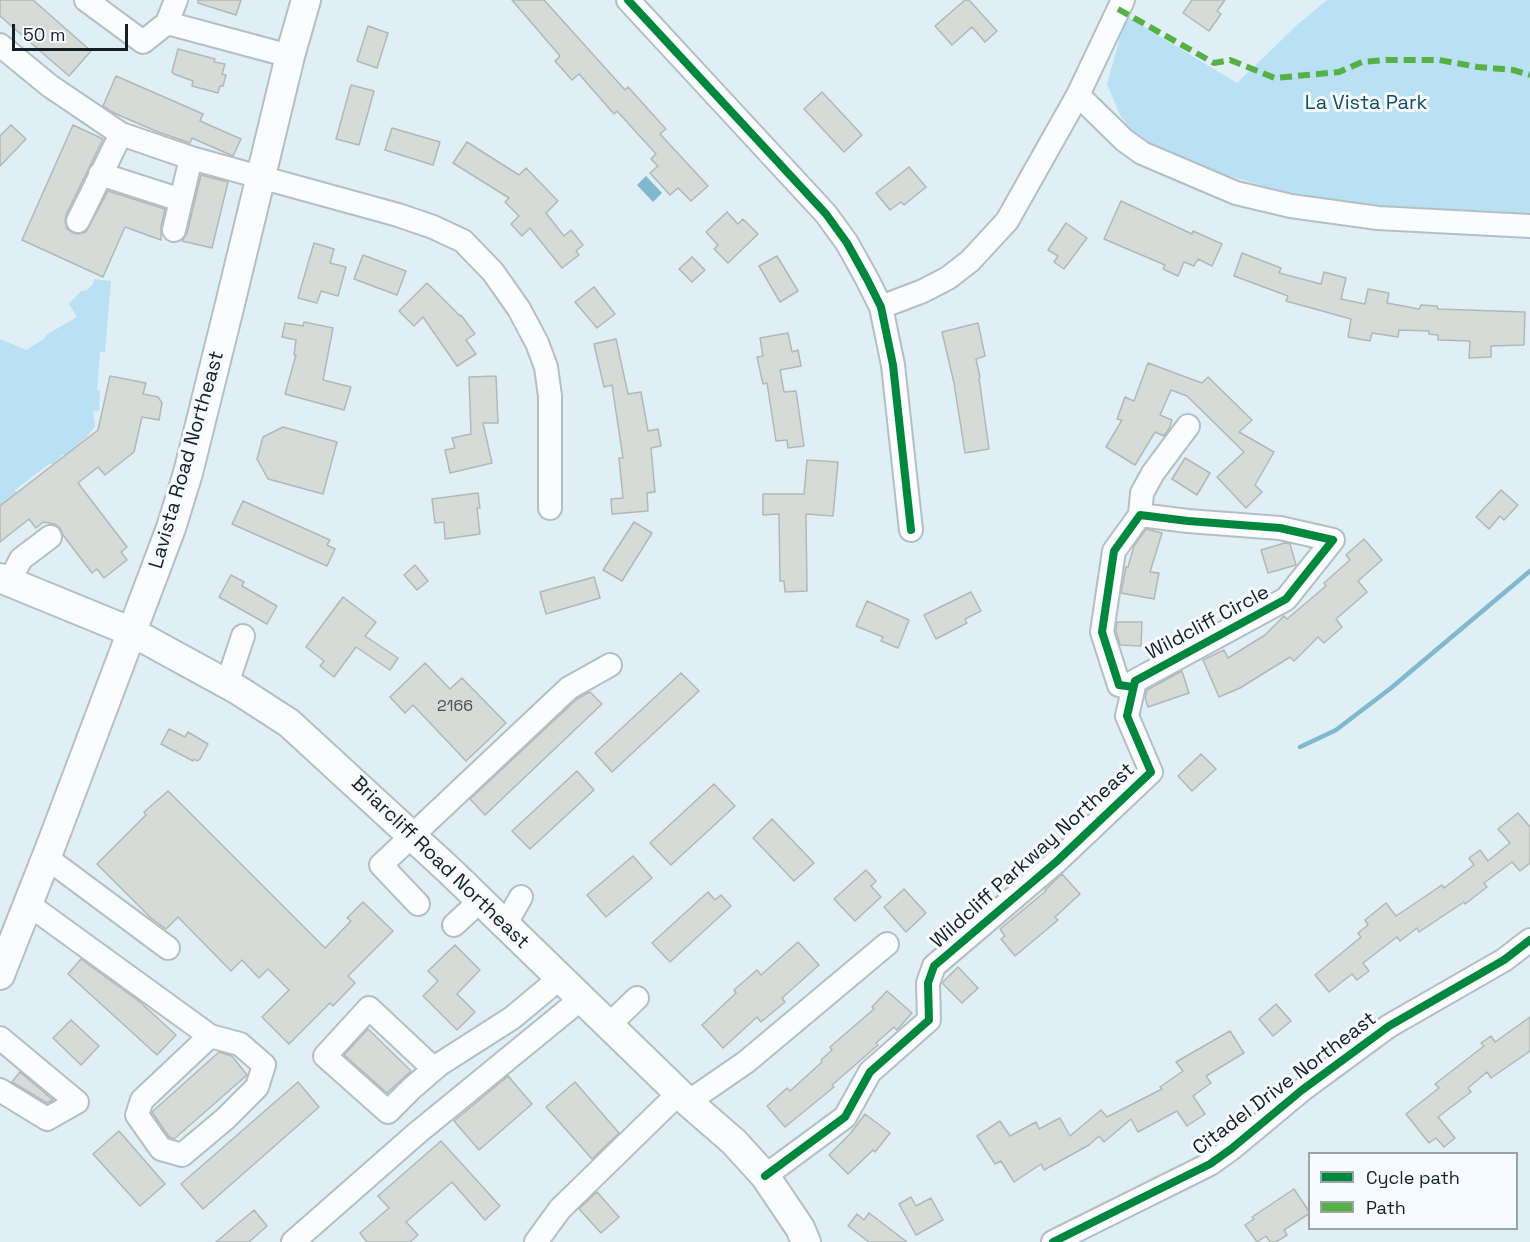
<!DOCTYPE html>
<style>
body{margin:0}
#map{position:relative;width:1530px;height:1242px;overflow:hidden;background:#e0eef5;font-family:"Space Grotesk",sans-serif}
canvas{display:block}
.legend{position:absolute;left:1308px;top:1152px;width:210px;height:78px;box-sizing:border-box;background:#f5fbfe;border:2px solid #9ba3a7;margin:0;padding:8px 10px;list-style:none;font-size:18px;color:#131f24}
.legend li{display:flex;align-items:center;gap:12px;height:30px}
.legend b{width:30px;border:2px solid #9ba3a7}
.scale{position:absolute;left:12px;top:24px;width:116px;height:27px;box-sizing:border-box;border:3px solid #131f24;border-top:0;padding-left:8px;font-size:18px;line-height:21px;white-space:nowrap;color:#131f24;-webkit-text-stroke:4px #f5fbfe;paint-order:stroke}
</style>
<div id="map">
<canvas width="1530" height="1242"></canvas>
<ul class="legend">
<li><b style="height:8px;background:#00873e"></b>Cycle path</li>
<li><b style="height:8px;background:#55b145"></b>Path</li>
</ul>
<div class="scale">50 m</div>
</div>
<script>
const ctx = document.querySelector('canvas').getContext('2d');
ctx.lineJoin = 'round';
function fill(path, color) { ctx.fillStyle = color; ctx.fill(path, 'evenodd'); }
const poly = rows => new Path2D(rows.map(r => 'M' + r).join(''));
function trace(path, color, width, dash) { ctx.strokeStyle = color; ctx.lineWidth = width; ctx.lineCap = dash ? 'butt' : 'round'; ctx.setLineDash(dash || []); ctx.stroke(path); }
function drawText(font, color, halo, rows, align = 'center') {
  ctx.font = font + ' "Space Grotesk",sans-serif'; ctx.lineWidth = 6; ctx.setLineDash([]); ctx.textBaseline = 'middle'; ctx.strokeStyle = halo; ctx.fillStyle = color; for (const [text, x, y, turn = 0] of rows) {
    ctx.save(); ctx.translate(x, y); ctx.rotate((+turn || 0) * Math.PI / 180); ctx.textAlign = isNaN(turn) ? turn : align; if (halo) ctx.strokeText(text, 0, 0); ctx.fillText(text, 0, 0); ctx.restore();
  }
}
fill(poly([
 [1327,0,1530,0,1530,216,1495,211,1352,208,1324,204,1182,162,1136,137,1120,115,1107,84,1126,16,1237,83,1297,25],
 [94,279,111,281,105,352,100,352,97,390,100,391,99,411,93,411,95,426,86,438,81,441,80,445,65,455,61,454,61,457,53,464,49,464,15,490,17,493,0,506,0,339,26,350,44,339,46,335,77,317,69,304,81,291,87,290,93,284]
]), '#b9e1f3');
fill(poly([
 [646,176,662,193,653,202,637,185]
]), '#80b8cf');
trace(poly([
 [1300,747,1336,730,1391,688,1530,571]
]), '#80b8cf', 4.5);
const building = poly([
 [0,0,33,0,91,51,69,76,0,16,0,0],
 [198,0,241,0,236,15,198,3,198,0],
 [512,0,544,0,625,90,628,87,666,129,660,134,708,186,691,201,678,188,670,195,650,173,658,166,651,159,656,154,617,111,614,114,579,74,572,80,555,61,560,56,512,0],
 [965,0,969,0,997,31,985,42,972,27,952,45,935,26,965,0],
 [1192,0,1225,0,1217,11,1221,14,1209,31,1183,13,1192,0],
 [368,26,388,33,377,68,357,61,368,26],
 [178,49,215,59,214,62,225,64,222,74,226,75,223,86,220,86,218,93,192,86,193,81,174,74,172,72,178,49],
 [116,76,203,114,200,121,241,139,233,156,192,138,190,143,158,132,114,113,103,106,116,76],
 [351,85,374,91,359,145,336,139,351,85],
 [822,92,862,135,844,152,804,109,822,92],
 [11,125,26,139,0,166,0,136,11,125],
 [73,125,103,139,66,215,65,222,67,229,73,233,78,234,86,232,108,191,165,209,161,227,161,240,125,227,103,277,22,240,73,125],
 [392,128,440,142,433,165,385,150,392,128],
 [467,142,519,175,526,168,558,201,546,213,564,236,571,230,583,245,576,251,579,255,562,268,530,228,522,236,511,224,519,216,505,202,509,198,453,163,467,142],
 [909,167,926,187,904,205,901,202,890,210,876,193,909,167],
 [201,175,228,182,212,248,182,241,187,233,201,175],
 [1121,201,1192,234,1193,231,1222,244,1212,266,1198,259,1194,266,1184,262,1178,276,1163,269,1165,265,1104,239,1121,201],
 [727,212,738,224,743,219,758,234,728,263,714,249,718,245,706,232,727,212],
 [1066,223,1087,238,1064,269,1054,262,1058,256,1048,250,1066,223],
 [314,243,334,249,330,263,346,267,338,296,321,291,317,303,298,298,314,243],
 [1242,253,1281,268,1279,273,1321,284,1324,272,1346,278,1341,299,1365,304,1368,289,1389,293,1387,303,1419,309,1421,305,1437,306,1438,309,1525,312,1524,345,1491,346,1491,357,1469,358,1470,341,1438,340,1438,335,1429,334,1429,331,1399,330,1398,337,1372,333,1370,341,1348,337,1351,319,1286,301,1288,296,1234,276,1242,253],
 [363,255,406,271,397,295,354,279,363,255],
 [777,256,798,291,780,302,759,266,777,256],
 [692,257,705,270,692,282,679,269,692,257],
 [427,283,460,316,461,315,475,334,466,340,476,354,457,366,423,317,414,326,399,311,427,283],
 [594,287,615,314,597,328,575,302,594,287],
 [304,322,333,328,323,380,351,387,344,410,285,394,296,355,294,355,296,340,282,337,285,323,303,326,304,322],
 [978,323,985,356,976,359,980,377,979,378,989,449,965,453,954,383,942,332,978,323],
 [788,333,792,352,798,350,801,366,780,370,784,392,796,391,804,446,788,448,787,440,776,441,767,383,763,384,757,357,763,356,760,338,788,333],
 [616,339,628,394,641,392,648,431,658,429,661,446,651,448,655,492,647,493,648,511,612,514,611,499,623,498,619,458,623,458,612,385,604,387,594,344,616,339],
 [1148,363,1202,383,1208,377,1252,420,1239,432,1274,452,1255,485,1262,492,1246,508,1217,477,1244,452,1187,396,1171,390,1160,415,1172,420,1169,429,1164,436,1155,432,1135,465,1106,447,1122,420,1117,419,1125,397,1134,401,1148,363],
 [110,376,146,383,143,394,158,397,162,403,159,420,142,417,134,452,105,475,98,467,78,483,127,547,121,552,127,560,104,578,97,569,92,573,63,535,60,528,55,524,43,522,36,528,29,519,0,542,0,506,98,430,110,376],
 [496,376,498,423,483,423,492,463,450,473,445,450,455,448,452,438,471,434,469,377,496,376],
 [283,427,337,442,323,494,268,479,257,459,263,437,283,427],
 [1185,458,1210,473,1197,495,1172,479,1185,458],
 [807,460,838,462,833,516,806,514,807,591,785,592,784,581,780,581,779,514,763,515,763,494,804,494,807,460],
 [1501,490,1518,505,1504,520,1500,516,1489,529,1476,517,1501,490],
 [478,493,480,508,477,508,480,534,445,539,444,522,435,523,432,499,478,493],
 [243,501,330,540,327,545,335,549,327,566,232,524,243,501],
 [634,522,652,533,622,581,603,570,634,522],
 [1146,529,1162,533,1150,572,1159,573,1154,599,1121,593,1126,567,1128,567,1134,546,1146,529],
 [1364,539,1382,560,1358,581,1367,592,1336,619,1342,627,1324,643,1318,637,1294,661,1290,657,1240,688,1219,697,1203,660,1224,650,1228,658,1265,635,1284,616,1287,619,1326,586,1324,583,1350,560,1346,555,1364,539],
 [1285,543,1290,544,1296,565,1268,573,1261,550,1285,543],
 [415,565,428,581,417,590,404,575,415,565],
 [231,575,244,582,242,586,277,606,267,624,219,597,231,575],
 [594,577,600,598,546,614,540,592,594,577],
 [971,592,981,611,965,619,967,623,936,639,924,615,971,592],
 [343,597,376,622,365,636,398,658,390,670,356,647,334,677,320,666,324,661,306,647,343,597],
 [867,601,909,620,898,648,881,641,883,637,856,626,867,601],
 [1117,622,1142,622,1141,646,1120,645,1116,631,1117,622],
 [425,663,450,689,462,678,506,723,466,761,413,705,405,713,390,697,425,663],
 [1182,671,1189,693,1148,707,1145,698,1147,690,1182,671],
 [681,673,699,691,612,772,595,753,681,673],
 [590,692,602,704,485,815,470,799,577,699,590,692],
 [169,729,185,737,188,732,208,744,200,759,197,761,194,759,193,761,161,744,169,729],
 [1201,754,1216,769,1192,791,1178,776,1201,754],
 [577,771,594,790,530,849,512,831,577,771],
 [714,784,735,806,671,865,650,843,714,784],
 [168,791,325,948,351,921,347,918,363,902,393,931,348,976,355,983,333,1006,330,1003,289,1044,262,1017,289,990,268,969,259,978,242,960,231,971,178,917,166,929,151,918,97,864,146,815,144,812,168,791],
 [1518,813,1530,827,1530,863,1520,871,1512,862,1484,883,1487,887,1465,904,1464,902,1419,932,1417,928,1400,941,1397,937,1363,963,1369,971,1357,980,1352,974,1329,992,1315,975,1361,937,1358,933,1368,925,1365,920,1386,903,1396,916,1442,885,1444,888,1474,865,1469,858,1480,850,1488,861,1510,843,1498,829,1518,813],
 [772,819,814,863,794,881,753,838,772,819],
 [633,856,652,878,606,917,587,895,633,856],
 [866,870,876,881,871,886,881,897,855,921,834,899,866,870],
 [1062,874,1080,894,1055,917,1058,920,1015,956,1001,939,1005,936,1000,929,1046,891,1045,890,1062,874],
 [904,889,926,913,906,932,884,907,904,889],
 [708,892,715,900,721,895,731,906,670,962,652,943,708,892],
 [798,942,819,965,782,998,785,1002,761,1022,757,1017,723,1048,702,1025,736,993,734,990,757,970,761,975,798,942],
 [455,945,480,970,457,994,475,1012,457,1030,423,996,438,981,428,971,455,945],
 [81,959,140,1002,176,1035,157,1055,68,974,81,959],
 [958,967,978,988,962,1003,942,983,958,967],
 [887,991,912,1013,897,1030,894,1027,876,1043,878,1045,832,1085,834,1087,785,1127,767,1106,787,1088,790,1091,822,1062,821,1060,832,1050,830,1047,874,1009,872,1007,887,991],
 [1276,1004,1291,1021,1273,1036,1259,1019,1276,1004],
 [1530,1017,1530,1051,1491,1078,1487,1072,1468,1088,1471,1092,1438,1117,1455,1138,1444,1147,1436,1138,1429,1143,1406,1114,1439,1088,1435,1084,1484,1046,1481,1043,1491,1036,1495,1042,1530,1017],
 [71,1020,99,1046,81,1065,53,1038,71,1020],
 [368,1029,411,1071,387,1093,344,1055,368,1029],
 [1230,1031,1244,1053,1206,1076,1211,1083,1193,1096,1205,1114,1187,1126,1177,1111,1138,1132,1131,1119,1104,1142,1099,1136,1089,1145,1044,1170,1041,1164,1014,1182,1001,1161,995,1164,977,1136,1000,1121,1010,1136,1036,1122,1039,1129,1060,1118,1070,1136,1101,1110,1107,1117,1162,1089,1160,1087,1183,1071,1176,1062,1230,1031],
 [219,1052,232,1056,247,1075,174,1139,169,1137,152,1112,219,1052],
 [20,1072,53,1100,47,1103,12,1082,20,1072],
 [508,1076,532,1104,479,1150,454,1121,508,1076],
 [298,1082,319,1107,203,1209,181,1184,298,1082],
 [575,1082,619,1133,592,1159,546,1107,575,1082],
 [865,1114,890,1133,875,1152,873,1150,848,1174,829,1155,850,1134,865,1114],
 [119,1131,165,1184,140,1206,93,1154,119,1131],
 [441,1141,500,1206,485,1220,452,1182,406,1222,418,1235,410,1242,367,1242,360,1233,389,1208,378,1196,441,1141],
 [1294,1189,1310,1213,1284,1230,1287,1235,1276,1242,1270,1242,1266,1236,1257,1242,1245,1225,1254,1219,1252,1217,1294,1189],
 [597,1192,619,1217,601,1233,579,1209,597,1192],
 [911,1197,916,1206,931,1198,943,1220,916,1235,899,1204,911,1197],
 [254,1210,267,1226,249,1242,216,1242,254,1210],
 [869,1213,907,1242,869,1242,848,1226,857,1214,864,1220,869,1213]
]);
fill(building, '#d6dbd8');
trace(building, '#b3b7b5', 1.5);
const minor = poly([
 [86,0,143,42,167,23,176,0],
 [628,0,826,214,847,243,867,279,881,307,893,365,911,530],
 [167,23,290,56],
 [0,45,50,86,121,134,191,158,398,215,433,227,463,241,493,272,519,309,537,343,546,367,550,396,550,508],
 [1078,95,1124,140,1142,153,1236,193,1291,206,1378,218,1530,226],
 [100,174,181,200],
 [78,221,121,134],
 [174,230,191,158],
 [881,307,923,291,948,278,970,261,1007,221,1078,95,1123,0],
 [9,582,21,559,50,537],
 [227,684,243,636],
 [1133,687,1119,685,1102,632,1114,551,1140,515,1142,493,1153,473,1188,426],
 [47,858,168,948],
 [28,904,210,1036,240,1044,264,1065,257,1087,225,1119,182,1155,161,1149,137,1115,142,1100,210,1036],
 [418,904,381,865,569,688,610,665],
 [454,925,480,901],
 [505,925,521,897],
 [609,1025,637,998],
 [0,1038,77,1102,47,1119,0,1090],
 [434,1069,369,1008,325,1056,388,1112,411,1089,440,1064,512,1018,560,978],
 [688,1102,746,1062,887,944],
 [765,1176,845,1117,870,1072,929,1020,928,983,934,966,1056,862,1151,772,1127,716,1135,681,1286,599,1333,540,1280,528,1188,521,1140,515],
 [293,1242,416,1134,581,999],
 [536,1242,560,1209,679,1093],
 [1053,1242,1210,1164,1231,1149,1302,1090,1389,1026,1504,960,1530,940]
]);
const major = poly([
 [0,578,132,632,238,690,289,723,451,872,688,1102,734,1142,765,1176,800,1228,806,1242],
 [0,975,52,843,171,528,188,473,230,304,290,56,306,0]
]);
trace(minor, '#b3bfc5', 26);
trace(major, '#b3bfc5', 32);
trace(minor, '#fafcfe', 22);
trace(major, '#fafcfe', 28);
trace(poly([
 [1118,9,1214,63,1230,60,1275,78,1339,72,1362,62,1386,60,1439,60,1478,67,1513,70,1530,75]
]), '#55b145', 6, [12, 6]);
trace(poly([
 [628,0,826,214,847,243,867,279,881,307,893,365,911,530],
 [765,1176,845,1117,870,1072,929,1020,928,983,934,966,1056,862,1151,772,1127,716,1135,681,1286,599,1333,540,1280,528,1188,521,1140,515,1114,551,1102,632,1119,685,1133,687],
 [1053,1242,1210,1164,1231,1149,1302,1090,1389,1026,1504,960,1530,940]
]), '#00873e', 8);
drawText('16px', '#454f52', null, [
 ["2166",455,707]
]);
drawText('20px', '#0e4d62', '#f5fbfe', [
 ["La Vista Park",1366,104]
]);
drawText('20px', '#131f24', '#f5fbfe', [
 ["Lavista Road Northeast",187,460,-74],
 ["Wildcliff Circle",1208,623,-28],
 ["Wildcliff Parkway Northeast",1033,856,-42],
 ["Briarcliff Road Northeast",440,863,44],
 ["Citadel Drive Northeast",1285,1084,-37]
]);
</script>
